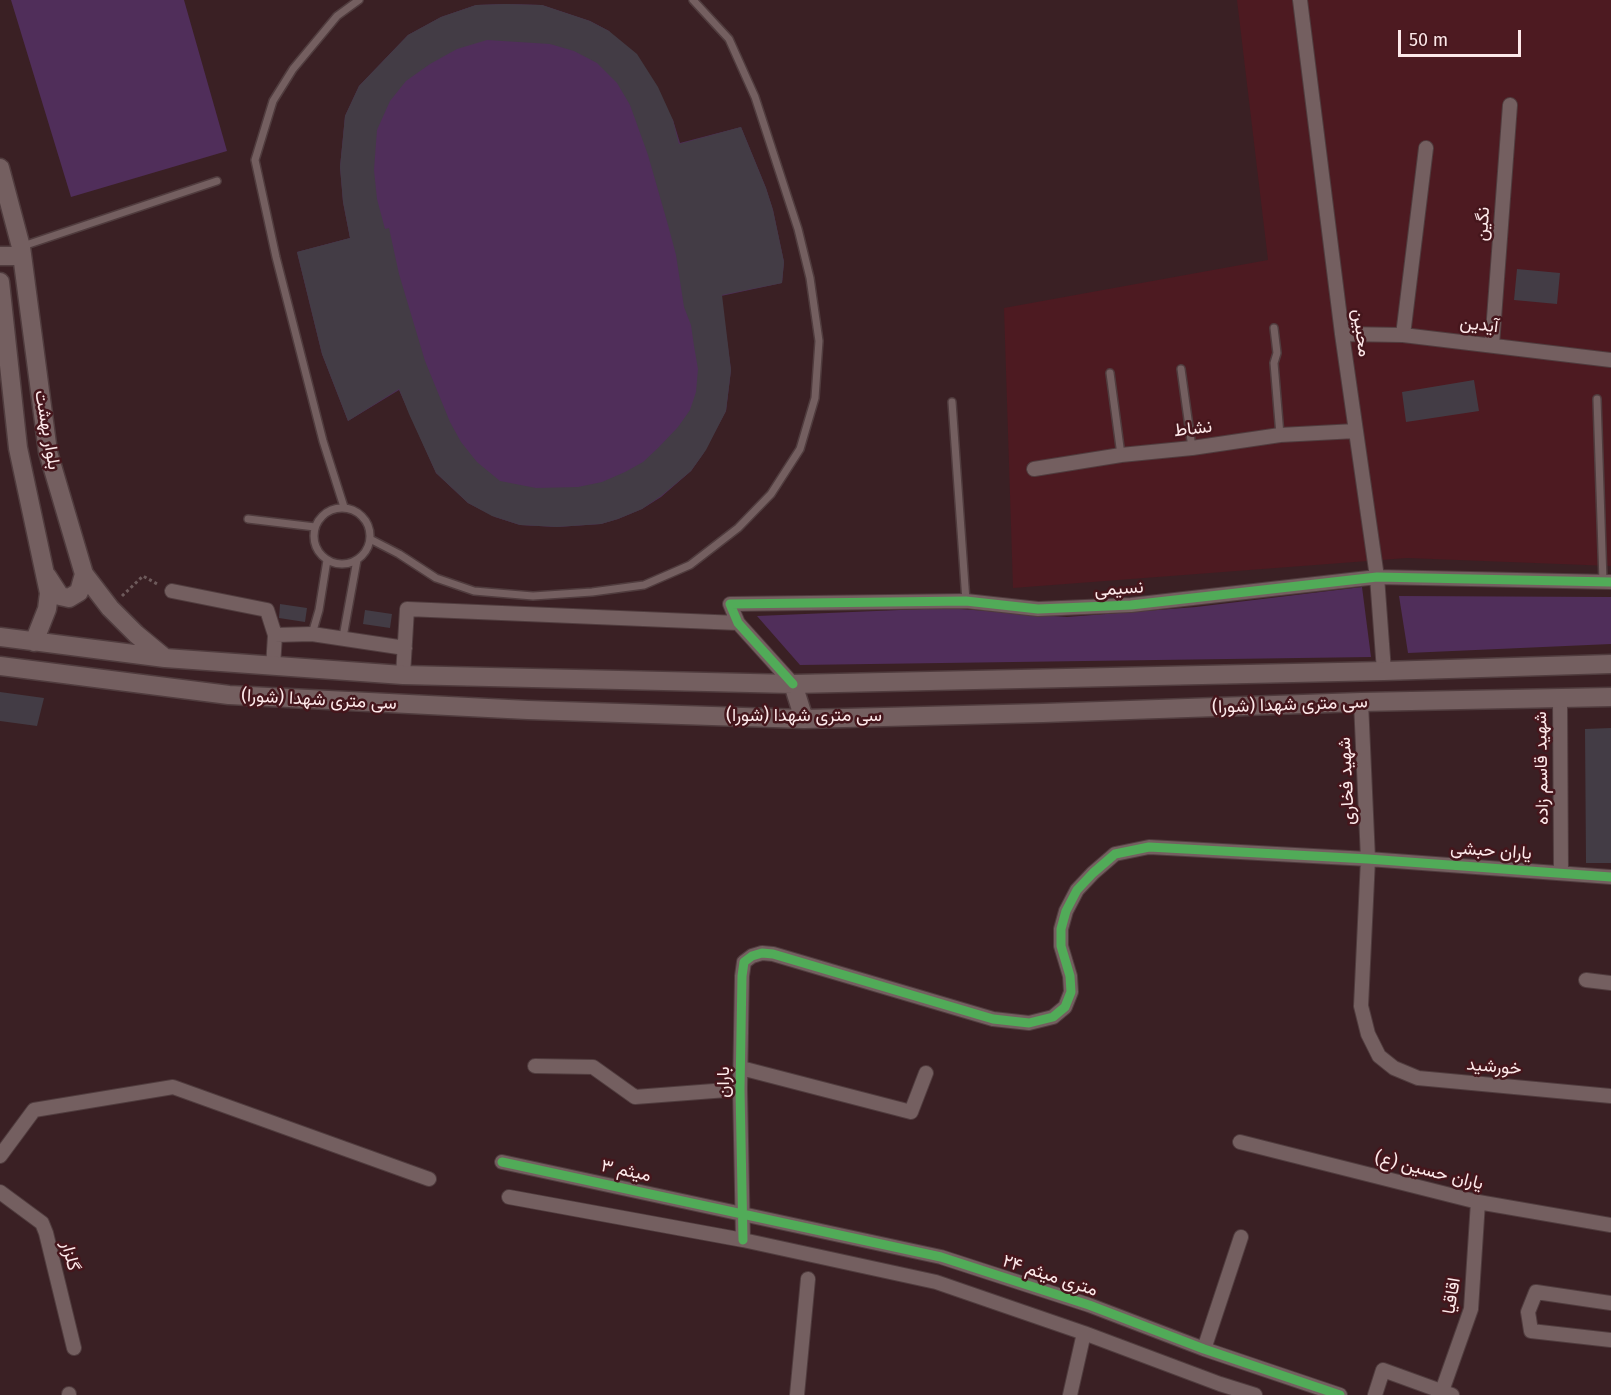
<!DOCTYPE html>
<meta charset="utf-8">
<style>
body{margin:0}
#map{position:relative;width:1611px;height:1395px;overflow:hidden;background:#3a2024;font-family:"Fira Sans",sans-serif}
canvas{display:block}
.scale{position:absolute;left:1398px;top:30px;width:123px;height:27px;box-sizing:border-box;border:3px solid #fde9ea;border-top:0;padding-left:8px;font-size:18px;line-height:21px;white-space:nowrap;color:#fde9ea;-webkit-text-stroke:4px #45161c;paint-order:stroke}
</style>
<div id="map">
<canvas width="1611" height="1395"></canvas>
<div class="scale">50 m</div>
</div>
<script>
const ctx = document.querySelector('canvas').getContext('2d');
ctx.lineJoin = 'round';
function fill(path, color) { ctx.fillStyle = color; ctx.fill(path, 'evenodd'); }
const poly = rows => new Path2D(rows.map(r => 'M' + r).join(''));
function trace(path, color, width, dash) { ctx.strokeStyle = color; ctx.lineWidth = width; ctx.lineCap = dash ? 'butt' : 'round'; ctx.setLineDash(dash || []); ctx.stroke(path); }
function drawText(font, color, halo, rows, align = 'center') {
  ctx.font = font + ' "Fira Sans",Vazirmatn,sans-serif'; ctx.lineWidth = 5; ctx.setLineDash([]); ctx.textBaseline = 'middle'; ctx.strokeStyle = halo; ctx.fillStyle = color; for (const [text, x, y, turn = 0] of rows) {
    ctx.save(); ctx.translate(x, y); ctx.rotate((+turn || 0) * Math.PI / 180); ctx.textAlign = isNaN(turn) ? turn : align; if (halo) ctx.strokeText(text, 0, 0); ctx.fillText(text, 0, 0); ctx.restore();
  }
}
fill(poly([
 [1237,0,1611,0,1611,566,1407,558,1013,588,1004,308,1268,260]
]), '#4d1a21');
fill(poly([
 [11,0,184,0,227,151,71,197],
 [506,4,542,5,590,21,609,31,673,120,680,143,741,127,766,188,773,210,784,262,782,283,721,296,731,370,726,411,703,454,691,471,661,497,642,509,618,519,601,524,557,527,520,525,495,517,468,503,436,473,399,390,348,421,322,354,297,252,350,238,343,202,340,167,342,147,345,116,359,86,408,35,441,17,476,5],
 [1362,587,1371,657,800,665,757,616,947,608,1067,617,1196,607],
 [1399,596,1611,597,1611,644,1408,653]
]), '#502e5a');
fill(poly([
 [506,4,542,5,590,21,609,31,637,54,658,87,673,120,679,144,741,127,766,188,773,210,784,262,782,283,722,295,731,370,726,411,706,450,691,471,661,496,642,509,618,519,601,524,557,527,520,525,492,516,468,503,436,473,409,414,399,389,348,421,322,354,297,252,350,238,343,202,340,167,342,147,345,116,359,86,408,35,441,17,476,5],
 [487,40,550,44,574,51,597,63,617,83,630,105,648,155,668,225,676,255,684,307,691,325,694,346,698,369,696,392,690,410,678,427,658,448,643,462,625,472,602,482,578,487,536,488,500,481,477,462,461,442,450,422,425,361,399,274,389,228,385,229,377,199,374,170,377,130,390,101,406,81,430,64,457,49],
 [1517,269,1560,273,1557,304,1514,300],
 [1474,380,1479,411,1406,422,1402,392],
 [280,604,307,608,305,622,279,618],
 [365,610,392,614,390,628,363,624],
 [0,692,44,698,37,726,0,721],
 [1611,728,1611,863,1586,863,1585,729]
]), '#433c45');
const lane = poly([
 [23,246,217,181],
 [1274,328,1277,353,1274,363,1280,435],
 [1181,369,1192,448],
 [1110,373,1121,455],
 [1597,399,1603,582],
 [952,402,966,601],
 [344,507,323,441,276,257,255,160,273,101,293,69,337,16,359,0],
 '314 536a28 28 0 1 1 56 0a28 28 0 1 1-56 0Z',
 [248,519,315,527],
 [370,539,399,554,436,578,474,591,533,596,592,592,644,585,690,565,738,528,771,494,800,449,815,398,819,341,810,278,798,229,755,97,729,39,693,0],
 [312,634,319,610,327,560],
 [343,637,357,560]
]);
const street = poly([
 [1300,0,1342,334,1377,577,1384,671],
 [1342,334,1403,335,1611,360],
 [1403,335,1426,148],
 [1492,345,1510,105],
 [1034,469,1121,455,1192,448,1280,435,1356,431],
 [172,591,267,610,275,635,273,667],
 [275,635,312,634,405,648],
 [403,675,407,609,738,623],
 [793,684,738,623,730,604,966,601,1038,609,1131,605,1377,577,1611,582],
 [1560,699,1561,873],
 [1361,702,1368,859,1361,1006,1368,1034,1379,1056,1394,1068,1418,1078,1611,1096],
 [1586,980,1611,983],
 [535,1066,593,1067,635,1097,740,1089],
 [741,1068,911,1112,926,1073],
 [1240,1142,1478,1202,1611,1225],
 [0,1156,34,1110,173,1087,429,1179],
 [502,1162,941,1257,1089,1305,1204,1349,1340,1395],
 [0,1192,42,1223,46,1233,74,1348],
 [509,1197,743,1240,936,1282,1084,1333,1220,1384,1255,1395],
 [743,1240,740,1089,742,976,744,962,752,956,762,953,773,954,993,1019,1029,1023,1053,1017,1065,1007,1071,992,1070,976,1061,946,1061,929,1066,911,1077,890,1093,873,1115,854,1149,847,1368,859,1611,877],
 [1611,1303,1536,1292,1528,1312,1531,1331,1611,1340],
 [1204,1349,1241,1237],
 [1442,1391,1471,1309,1478,1202],
 [69,1395,69,1394],
 [797,1395,808,1279],
 [1070,1395,1084,1333],
 [1375,1395,1383,1370,1452,1395]
]);
const secondary = poly([
 [0,168,21,247,48,452,84,574,110,608,136,634,165,658],
 [0,256,22,256],
 [0,282,18,448,49,593,47,609,34,642],
 [47,576,60,596,69,598,79,592,84,574],
 [0,637,165,658,403,675,793,684,1384,671,1611,664],
 [0,666,229,695,528,710,804,719,1043,713,1361,702,1611,697],
 [793,684,804,719]
]);
trace(lane, '#503c3e', 10);
trace(street, '#503c3e', 16);
trace(secondary, '#503c3e', 21);
trace(poly([
 [122,596,143,576,159,585]
]), '#6d5a5b', 3, [3, 3]);
trace(lane, '#745f60', 7);
trace(street, '#745f60', 14);
trace(secondary, '#745f60', 18);
trace(poly([
 [793,684,738,623,730,604,966,601,1038,609,1131,605,1377,577,1611,582],
 [502,1162,941,1257,1089,1305,1204,1349,1340,1395],
 [743,1240,740,1089,742,976,744,962,752,956,762,953,773,954,993,1019,1029,1023,1053,1017,1065,1007,1071,992,1070,976,1061,946,1061,929,1066,911,1077,890,1093,873,1115,854,1149,847,1368,859,1611,877]
]), '#51ab58', 9);
drawText('18px', '#fde9ea', '#45161c', [
 ["نگین",1483,224,-86],
 ["آیدین",1479,325,7],
 ["محبین",1361,333,82],
 ["نشاط",1193,429,-7],
 ["بلوار بهشت",47,430,80],
 ["نسیمی",1119,589,-4],
 ["سی متری شهدا (شورا)",319,700,3],
 ["سی متری شهدا (شورا)",1290,705,-2],
 ["سی متری شهدا (شورا)",804,716],
 ["شهید قاسم زاده",1542,768,-91],
 ["شهید فخاری",1347,781,-93],
 ["یاران حبشی",1491,851,4],
 ["خورشید",1494,1067,5],
 ["باران",724,1082,-90],
 ["میثم ۳",626,1171,12],
 ["یاران حسین (ع)",1429,1171,14],
 ["گلزار",70,1256,76],
 ["۲۴ متری میثم",1050,1276,18],
 ["اقاقیا",1452,1296,-81]
]);
</script>
